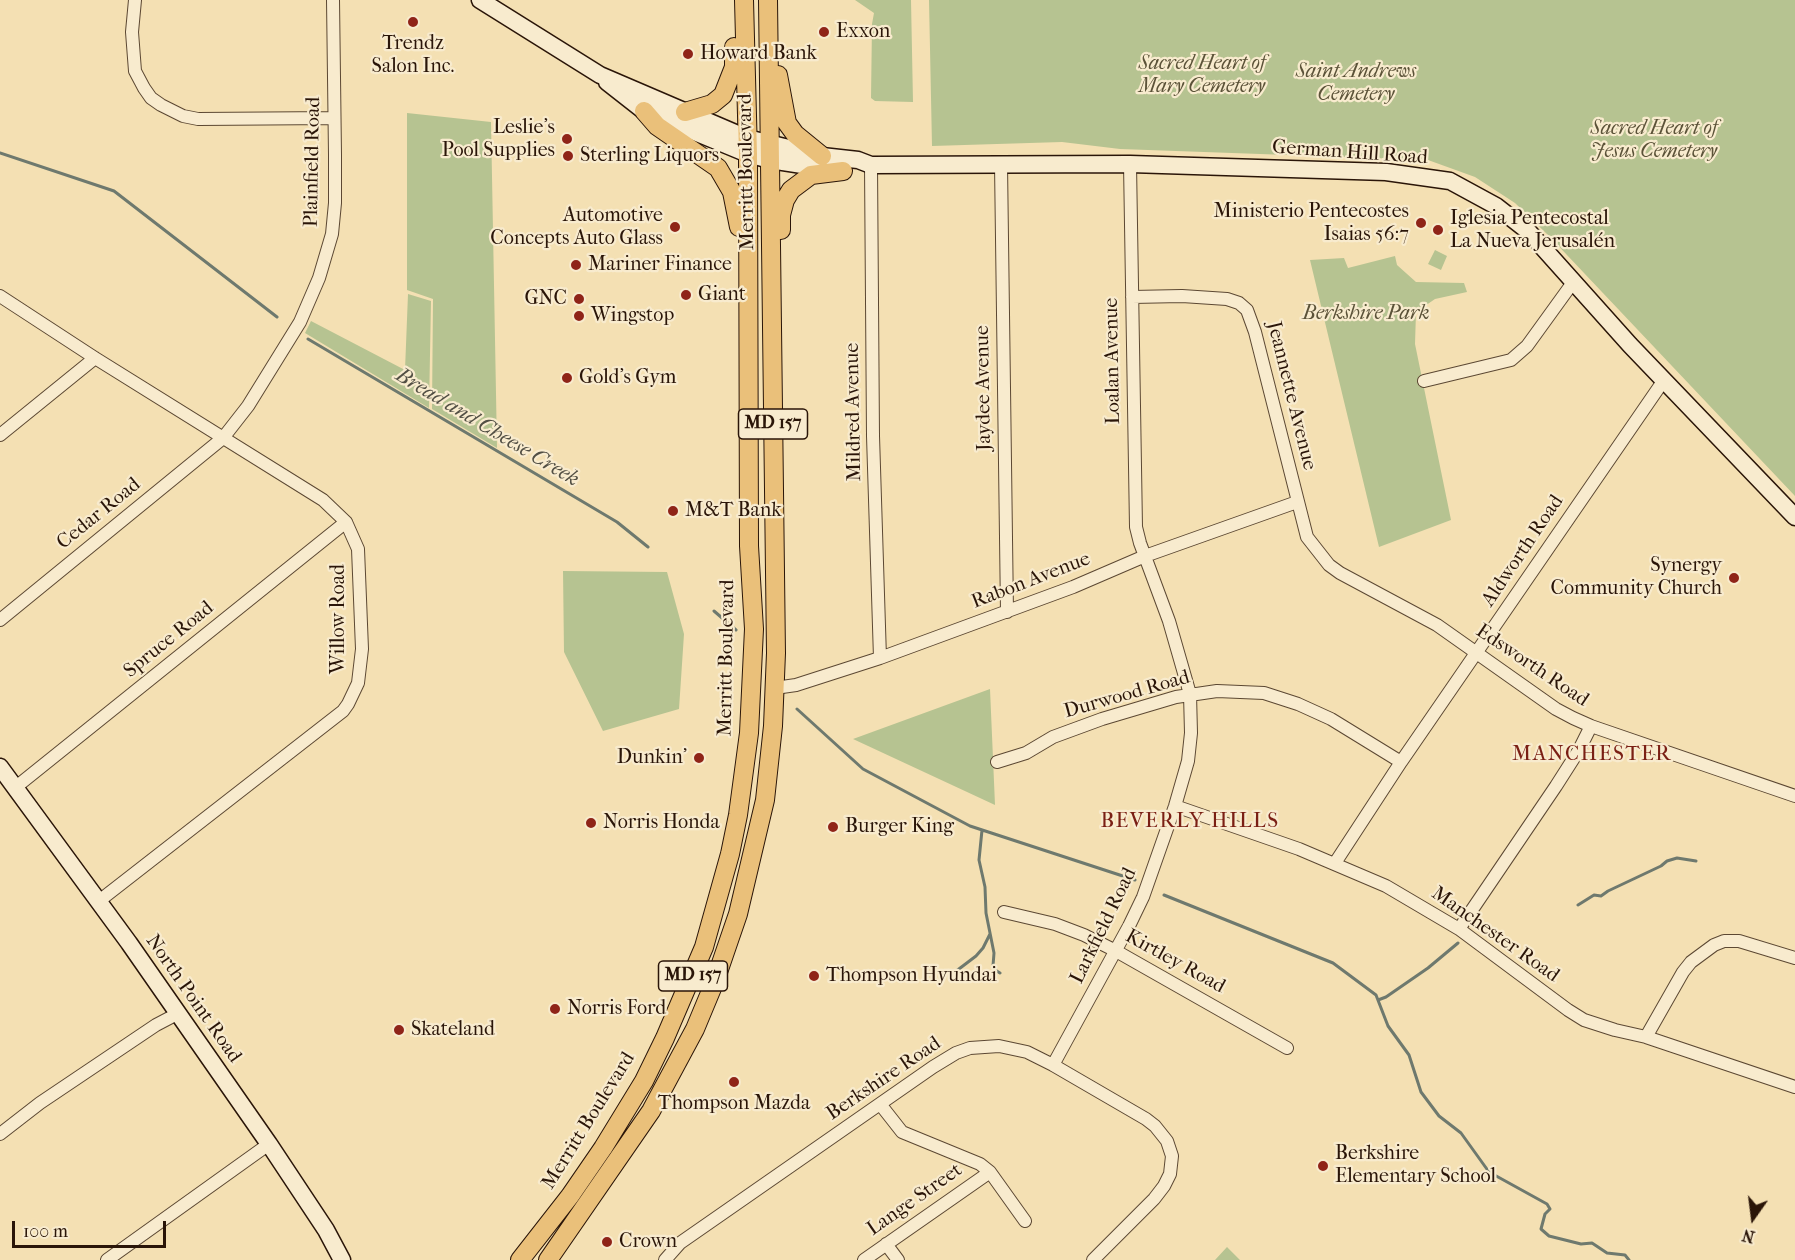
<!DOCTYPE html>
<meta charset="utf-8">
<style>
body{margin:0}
#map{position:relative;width:1795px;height:1260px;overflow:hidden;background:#f4e0b3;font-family:"IM FELL French Canon",serif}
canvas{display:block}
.north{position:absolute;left:1723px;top:1188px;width:60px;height:60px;-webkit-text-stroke:4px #f8ebce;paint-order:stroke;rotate:194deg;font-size:16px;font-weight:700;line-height:24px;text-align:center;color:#2a1508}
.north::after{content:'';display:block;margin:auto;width:21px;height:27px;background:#2a1508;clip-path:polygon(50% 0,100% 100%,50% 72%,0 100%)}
.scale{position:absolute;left:12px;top:1221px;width:154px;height:27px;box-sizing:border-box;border:3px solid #2a1508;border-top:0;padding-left:8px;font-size:18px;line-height:21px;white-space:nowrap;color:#2a1508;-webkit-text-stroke:4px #f8ebce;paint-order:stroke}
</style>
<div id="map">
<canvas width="1795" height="1260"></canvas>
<div class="north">N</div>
<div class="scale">100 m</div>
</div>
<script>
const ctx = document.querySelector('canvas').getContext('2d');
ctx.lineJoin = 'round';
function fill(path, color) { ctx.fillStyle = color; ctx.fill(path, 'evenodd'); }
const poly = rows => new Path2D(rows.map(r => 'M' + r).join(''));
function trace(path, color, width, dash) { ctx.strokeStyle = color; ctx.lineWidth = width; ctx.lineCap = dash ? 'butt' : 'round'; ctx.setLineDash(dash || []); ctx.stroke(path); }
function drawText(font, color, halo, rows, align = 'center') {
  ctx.font = font + ' "IM FELL French Canon",serif'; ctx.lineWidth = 4.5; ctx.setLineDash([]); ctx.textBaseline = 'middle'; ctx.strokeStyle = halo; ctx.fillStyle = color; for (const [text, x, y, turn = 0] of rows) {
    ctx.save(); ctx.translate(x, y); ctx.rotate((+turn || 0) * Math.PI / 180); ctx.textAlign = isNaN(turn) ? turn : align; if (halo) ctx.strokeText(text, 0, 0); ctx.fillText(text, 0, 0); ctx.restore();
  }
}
fill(poly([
 [855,0,911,0,913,102,875,101,871,98,872,24,874,13],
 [929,0,1795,0,1795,496,1549,236,1515,203,1475,177,1428,160,1120,149,1062,142,932,146],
 [407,113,491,122,497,448,432,409,433,299,407,290],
 [1435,250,1447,256,1441,270,1428,264],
 [1395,256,1397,265,1416,282,1464,283,1467,292,1435,299,1416,312,1415,344,1451,520,1379,547,1310,260,1344,258,1348,268],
 [408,294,431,301,429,408,305,333,311,321,405,370],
 [563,571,667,572,684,634,679,709,603,731,564,652],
 [990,689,995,805,853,739],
 [1227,1247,1240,1260,1215,1260]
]), '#b6c391');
trace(poly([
 [0,153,114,191,277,317],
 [308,339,617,522,648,547],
 [714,611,736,630],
 [797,709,863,769,970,826,1135,880],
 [982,830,979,860,985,887,986,913,994,953,993,966,995,970,1000,973],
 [1164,895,1333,963,1376,995,1388,1026,1409,1055,1421,1092,1439,1116,1461,1133,1489,1172,1547,1204,1550,1209,1545,1214,1541,1229,1549,1236,1581,1244,1592,1243,1607,1253,1625,1255,1629,1260],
 [1578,905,1594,895,1601,896,1608,891,1661,866,1667,861,1677,858,1696,861],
 [951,975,976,956,983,948,990,934],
 [1378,1000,1386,997,1428,968,1458,943]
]), '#6e796e', 3);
const street = poly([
 [135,0,132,32,135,71,144,88,151,98,161,105,183,116,198,119,334,118],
 [1001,164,1007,612],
 [871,165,873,436,880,658],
 [0,296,95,358,323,500,346,522,358,549,362,649,358,683,348,704,343,711,99,901],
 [1132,297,1182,296,1227,299,1239,303,1247,310,1255,332,1307,537,1329,565,1340,573,1437,625,1556,709,1573,718,1591,726,1795,796],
 [1424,381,1511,360,1527,346,1574,281],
 [0,435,95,358],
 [0,620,223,438,248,406,300,322,319,278,332,234,335,203,335,155,333,0],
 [775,688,796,685,880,658,1073,587,1145,556,1297,502],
 [997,762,1026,753,1053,737,1102,719,1176,697,1217,691,1264,693,1298,704,1331,719,1401,762],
 [16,787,346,522],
 [1175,806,1299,849,1386,886,1459,929,1568,1010,1584,1020,1615,1030,1646,1037,1795,1087],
 [1335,863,1401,762,1664,380],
 [1004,912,1055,924,1084,935,1116,951,1287,1048],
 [1459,929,1556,786,1579,750,1591,726],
 [1646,1037,1683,972,1691,962,1714,945,1724,941,1739,941,1795,958],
 [1053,1065,1129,926,1143,897,1175,806,1188,761,1191,733,1190,694,1169,621,1140,543,1136,527,1130,164],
 [880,1104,902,1132,980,1164,990,1172,1025,1221],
 [0,1134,40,1103,156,1025,177,1014],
 [886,1244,898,1260],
 [107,1260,269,1144],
 [665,1260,680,1243,933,1067,956,1053,970,1048,999,1046,1027,1052,1053,1065,1146,1119,1155,1126,1167,1141,1172,1156,1170,1174,1164,1186,1154,1199,1093,1260],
 [864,1260,990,1172]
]);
const secondary = poly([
 [480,0,600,75,747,138,822,156,858,160,871,165,1130,164,1386,172,1450,181,1496,206,1528,231,1630,345,1795,517],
 [607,82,644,111,748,154,770,160,828,169],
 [0,767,129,943,269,1144,326,1230,342,1260]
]);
const primary = poly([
 [778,75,787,123,795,134,822,156],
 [644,111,657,126,718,168,732,192,739,227],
 [685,112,712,104,723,95,734,67,734,47],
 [781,230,781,215,785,200,791,190,811,175,843,171],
 [520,1260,570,1196,603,1148,644,1081,665,1038,704,947,730,854,738,815,749,733,754,629,749,546,748,154,744,0],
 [548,1260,651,1111,695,1029,715,981,738,914,765,800,773,726,776,653,768,0]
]);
trace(street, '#5c4833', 14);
trace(secondary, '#2a1508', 19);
trace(primary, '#2a1508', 20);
trace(street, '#f8ebce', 12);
trace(secondary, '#f8ebce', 16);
trace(primary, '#eac07a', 18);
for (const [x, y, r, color] of [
 [413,22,6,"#8f2418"],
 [824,32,6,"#8f2418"],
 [688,54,6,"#8f2418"],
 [567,139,6,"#8f2418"],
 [568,156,6,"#8f2418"],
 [1421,223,6,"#8f2418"],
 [675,227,6,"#8f2418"],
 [1438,230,6,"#8f2418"],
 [576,265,6,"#8f2418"],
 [686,295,6,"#8f2418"],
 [579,299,6,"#8f2418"],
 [579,316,6,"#8f2418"],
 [567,378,6,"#8f2418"],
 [673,511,6,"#8f2418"],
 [1734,578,6,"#8f2418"],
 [699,758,6,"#8f2418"],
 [591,823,6,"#8f2418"],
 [833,827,6,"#8f2418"],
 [814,976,6,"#8f2418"],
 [555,1009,6,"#8f2418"],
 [399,1030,6,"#8f2418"],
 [734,1082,6,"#8f2418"],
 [1323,1166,6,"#8f2418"],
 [607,1242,6,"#8f2418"]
]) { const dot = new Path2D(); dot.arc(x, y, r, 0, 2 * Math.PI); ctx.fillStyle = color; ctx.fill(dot); trace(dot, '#f8ebce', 2); }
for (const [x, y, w] of [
 [773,424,69],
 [693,976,69]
]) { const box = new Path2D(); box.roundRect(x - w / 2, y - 15, w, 30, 4.5); ctx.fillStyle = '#f8ebce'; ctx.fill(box); trace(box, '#2a1508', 1.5); }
drawText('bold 18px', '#2a1508', null, [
 ["MD 157",773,424],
 ["MD 157",693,976]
]);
drawText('20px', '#2a1508', '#f8ebce', [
 ["Exxon",836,32],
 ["Trendz",413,44,"center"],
 ["Salon Inc.",413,67,"center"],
 ["Howard Bank",700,54],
 ["Leslie's",555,128,"right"],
 ["Pool Supplies",555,151,"right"],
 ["Sterling Liquors",580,156],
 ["Ministerio Pentecostes",1409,212,"right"],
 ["Isaias 56:7",1409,235,"right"],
 ["Automotive",663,216,"right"],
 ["Concepts Auto Glass",663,239,"right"],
 ["Iglesia Pentecostal",1450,219],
 ["La Nueva Jerusalén",1450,242],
 ["Mariner Finance",588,265],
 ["Giant",698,295],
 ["GNC",567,299,"right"],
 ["Wingstop",591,316],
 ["Gold's Gym",579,378],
 ["M&T Bank",685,511],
 ["Synergy",1722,566,"right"],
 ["Community Church",1722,589,"right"],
 ["Dunkin'",687,758,"right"],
 ["Norris Honda",603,823],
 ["Burger King",845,827],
 ["Thompson Hyundai",826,976],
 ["Norris Ford",567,1009],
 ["Skateland",411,1030],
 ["Thompson Mazda",734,1104,"center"],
 ["Berkshire",1335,1154],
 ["Elementary School",1335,1177],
 ["Crown",619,1242]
], 'left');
drawText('italic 20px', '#5b5238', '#f8ebce', [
 ["Sacred Heart of",1202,64],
 ["Mary Cemetery",1202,87],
 ["Saint Andrews",1356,72],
 ["Cemetery",1356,95],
 ["Sacred Heart of",1654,129],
 ["Jesus Cemetery",1654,152],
 ["Berkshire Park",1366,314]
]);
drawText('20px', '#2a1508', '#f8ebce', [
 ["German Hill Road",1350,153,4],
 ["Plainfield Road",313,162,-89],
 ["Merritt Boulevard",747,172,-91],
 ["Loalan Avenue",1113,361,-91],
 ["Jaydee Avenue",984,388,-91],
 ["Jeannette Avenue",1291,396,76],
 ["Mildred Avenue",854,412,-91],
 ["Cedar Road",99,514,-39],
 ["Aldworth Road",1523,551,-56],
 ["Rabon Avenue",1031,581,-21],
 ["Willow Road",339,619,-90],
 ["Spruce Road",169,640,-39],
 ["Merritt Boulevard",727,658,-89],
 ["Edsworth Road",1532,666,34],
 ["Durwood Road",1127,695,-16],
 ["Larkfield Road",1104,926,-64],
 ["Manchester Road",1495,935,35],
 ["Kirtley Road",1175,962,29],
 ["North Point Road",193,999,55],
 ["Berkshire Road",884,1079,-34],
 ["Merritt Boulevard",589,1121,-58],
 ["Lange Street",915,1200,-35]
]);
drawText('italic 21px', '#524f44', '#f8ebce', [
 ["Bread and Cheese Creek",487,428,31]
]);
ctx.letterSpacing = '1.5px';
drawText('21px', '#7a1f14', '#f8ebce', [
 ["MANCHESTER",1592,755],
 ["BEVERLY HILLS",1190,822]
]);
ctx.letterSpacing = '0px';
</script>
